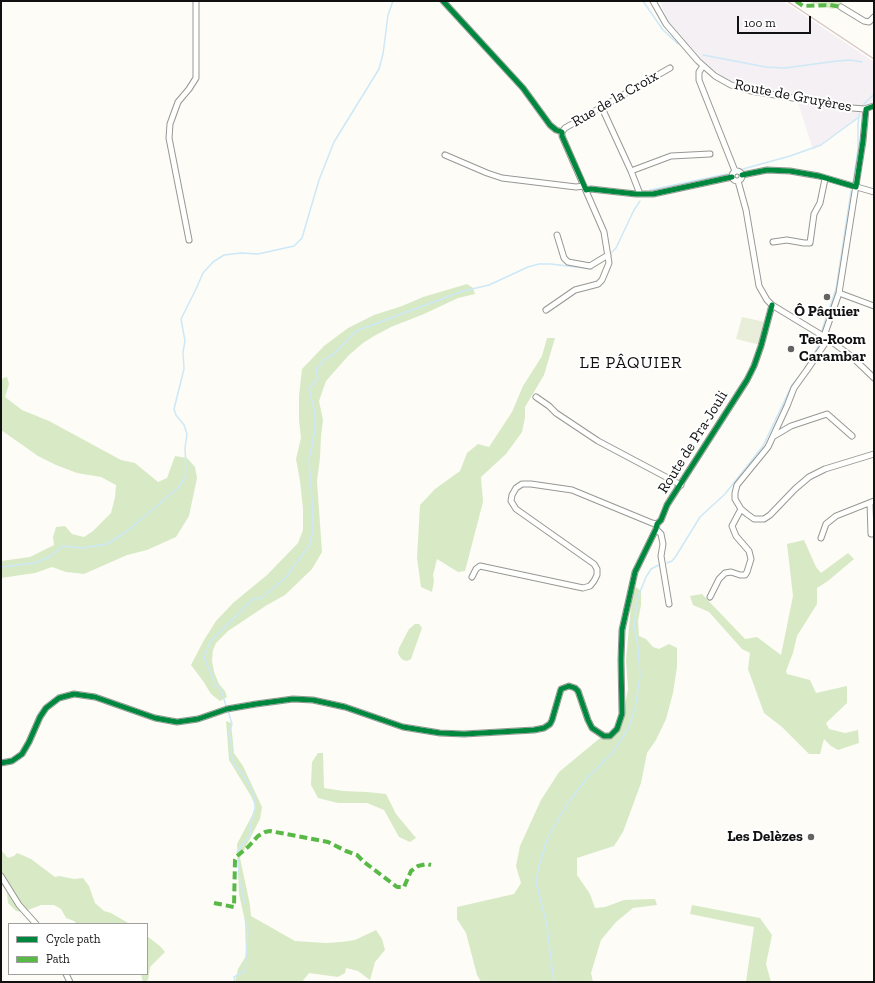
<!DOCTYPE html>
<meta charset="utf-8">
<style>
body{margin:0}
#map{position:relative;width:875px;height:983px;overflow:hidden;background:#fdfcf7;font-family:"Zilla Slab",serif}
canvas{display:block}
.frame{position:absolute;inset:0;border:2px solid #111;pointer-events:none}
.legend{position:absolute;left:8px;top:923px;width:140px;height:52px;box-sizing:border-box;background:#fff;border:1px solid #a0a0a0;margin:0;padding:5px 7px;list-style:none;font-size:12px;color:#111}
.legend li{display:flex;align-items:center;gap:8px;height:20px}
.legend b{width:20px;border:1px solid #a0a0a0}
.scale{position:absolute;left:737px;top:16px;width:74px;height:18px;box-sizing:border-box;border:2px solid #111;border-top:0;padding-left:5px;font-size:12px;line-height:14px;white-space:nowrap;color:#111;-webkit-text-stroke:3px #fff;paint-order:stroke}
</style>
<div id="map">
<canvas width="875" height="983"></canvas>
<div class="frame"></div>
<ul class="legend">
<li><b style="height:5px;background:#00873e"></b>Cycle path</li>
<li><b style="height:5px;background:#58b947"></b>Path</li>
</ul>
<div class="scale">100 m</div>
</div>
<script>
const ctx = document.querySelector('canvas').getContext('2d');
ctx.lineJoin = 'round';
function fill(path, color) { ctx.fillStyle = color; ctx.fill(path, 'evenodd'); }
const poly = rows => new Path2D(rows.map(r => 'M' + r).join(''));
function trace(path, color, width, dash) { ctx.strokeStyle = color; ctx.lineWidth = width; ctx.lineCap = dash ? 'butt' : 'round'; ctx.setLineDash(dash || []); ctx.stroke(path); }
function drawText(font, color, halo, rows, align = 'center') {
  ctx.font = font + ' "Zilla Slab",serif'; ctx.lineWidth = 4; ctx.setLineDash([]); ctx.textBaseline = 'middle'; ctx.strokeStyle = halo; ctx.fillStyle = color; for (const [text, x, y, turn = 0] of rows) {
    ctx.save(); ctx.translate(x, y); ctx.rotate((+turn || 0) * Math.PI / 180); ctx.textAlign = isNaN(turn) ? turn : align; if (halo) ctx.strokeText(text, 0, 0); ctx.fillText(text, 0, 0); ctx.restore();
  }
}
fill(poly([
 [660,1,783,1,874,62,874,108,813,150,796,96,729,81,703,61,668,21]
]), '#f5f0f3');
fill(poly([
 [807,1,843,1,837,8,832,9],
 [467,284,473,288,475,294,458,298,424,314,391,327,374,336,363,343,349,355,326,381,319,401,323,420,321,436,320,458,317,481,322,552,312,569,285,595,267,605,228,631,216,643,213,650,212,661,214,672,219,684,225,691,227,697,220,701,211,694,203,681,191,665,204,640,216,621,233,603,267,575,298,543,303,530,303,509,300,481,296,459,301,438,299,420,299,396,302,369,324,346,348,328,374,315,402,306,423,297],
 [547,338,555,338,544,375,525,407,525,418,522,432,506,454,481,477,483,502,465,571,458,572,437,559,433,575,434,581,432,592,421,587,417,558,420,505,435,489,460,471,467,453,478,444,489,447,512,412,523,386,542,356],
 [7,377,9,384,5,397,22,410,49,421,121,460,135,463,158,482,167,478,175,456,187,458,195,467,197,478,189,516,176,537,147,550,127,555,84,574,66,572,52,567,35,573,1,578,1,561,30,557,54,545,53,537,56,527,65,526,72,534,84,537,93,531,111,513,115,497,116,485,101,477,77,473,56,465,38,456,1,430,1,381,3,378],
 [804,540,816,567,821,573,848,553,854,559,828,581,817,588,817,604,797,636,793,653,786,671,787,674,810,680,816,693,847,686,847,703,826,723,829,729,845,733,858,730,859,743,838,750,831,746,824,739,820,754,809,754,782,727,764,713,748,669,750,653,742,649,709,612,693,605,690,596,702,594,745,639,757,637,781,655,793,596,787,544],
 [636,587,641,591,641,605,638,621,639,636,646,639,653,647,659,649,669,644,677,648,677,667,673,693,666,719,656,740,647,753,641,783,623,832,614,846,577,858,577,875,590,894,595,908,605,907,624,900,655,899,657,905,633,908,616,922,601,940,591,973,593,982,481,982,477,975,466,933,457,919,457,907,514,894,521,883,516,866,520,846,541,800,559,772,600,738,611,739,621,726,628,689,626,660,631,606,630,596],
 [415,624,419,624,422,628,411,659,407,661,403,660,400,657,398,653,399,648,409,629],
 [226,721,231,723,234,753,243,766,262,807,260,819,240,858,250,905,251,916,295,941,326,943,341,942,355,940,376,930,382,939,385,950,375,962,370,980,358,971,346,968,345,973,338,977,309,973,302,982,235,982,238,969,246,956,245,921,239,894,237,844,256,808,251,796,229,760],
 [318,753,323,753,324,788,343,791,367,792,386,794,396,814,416,838,410,842,399,837,384,810,367,803,338,803,318,798,311,785,312,762],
 [1,850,8,858,14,856,17,853,22,855,31,859,55,877,59,876,74,879,83,878,89,886,95,903,104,911,111,913,130,924,77,924,74,921,66,918,61,909,54,905,41,905,23,912,16,911,8,903,7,892,1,883],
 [692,905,760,918,772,935,766,964,771,982,746,982,754,927,690,914],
 [147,936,161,947,165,952,150,967,148,980,143,982,141,974,147,974]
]), '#d8eac5');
fill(poly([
 [742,317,765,322,760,345,736,339]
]), '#e9eedb');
trace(poly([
 [643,1,663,30,678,44],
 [703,55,766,67,785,68,837,61,850,60,862,62],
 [863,105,874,94],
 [743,169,790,156,821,145,859,117],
 [853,183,858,149,858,125,859,114],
 [650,190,727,174],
 [612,252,616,248,634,210,640,201],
 [822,330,836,289,851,191],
 [804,370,818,347,820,337],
 [667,563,672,561,676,556,700,517,725,494,763,446,792,385,802,373],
 [1,567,35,563,51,556,62,546,82,548,107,544,126,532,179,487,185,477,186,469,185,448,187,434,184,425,176,415,174,409,184,369,183,352,185,341,181,319,196,289,203,273,213,262,224,255,241,253,258,254,294,246,302,238,319,180,334,142,379,69,383,54,388,15,393,1],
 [226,706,221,689,214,684,213,678,204,658,210,642,253,599,262,598,287,576,309,546,313,530,312,501,309,459,315,430,315,412,309,389,318,378,316,370,324,360,334,354,356,331,463,291,489,285,528,267,539,264,551,264,592,269],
 [228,711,232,724,229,734,232,747,231,754,235,766,242,773,249,785,255,799,255,808,251,823,250,835,237,852],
 [238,859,240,885,243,890,243,897,245,903],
 [235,982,234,977,245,971,248,930,246,926,245,918],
 [554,982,547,926,536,882,538,870,548,837,567,804,587,778,612,753,628,729,635,709,640,676,638,647,634,625,638,597,646,577,651,569,659,565]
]), '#cde8f7', 1.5);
const minor = poly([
 [443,1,523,88,550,125,556,130,562,132],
 [653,1,666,24,698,61,715,76,731,85,751,91,853,108,864,109,874,106],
 [841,7,864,21,869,22,874,17],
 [703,66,699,72,699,80,735,171],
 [602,108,631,171,640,194],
 [562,132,565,128,670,68],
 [445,155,487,173,502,178,576,187,584,186],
 '732 176a5 5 0 1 1 10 0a5 5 0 1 1-10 0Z',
 [631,171,671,156,710,154],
 [742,175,767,170,790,171,819,176,874,192],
 [738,181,746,210,759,286,767,300,772,305,828,339,851,356,874,378],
 [586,190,591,189,636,194,653,194,732,177],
 [557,235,564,258,568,262,590,266,608,255],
 [189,240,169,138,170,124,178,102,189,89,196,78,196,1],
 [773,242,787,240,804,243,810,243,814,214,820,203,825,179],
 [839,293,874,306],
 [546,310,575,290,598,284,602,280,609,263,604,232,562,136,562,132],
 [824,336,839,293,863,141,866,109],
 [828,339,807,370,794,388,787,406,768,447,737,485,735,493,735,499,741,509,747,514,754,519,764,519,770,515,795,489,809,477,825,469,874,454],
 [536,397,549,406,556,413,598,441,681,485],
 [774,436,791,426,827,414,852,436],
 [870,503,871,534,874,534],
 [656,529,661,534,663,544,661,556,669,604],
 [821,538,826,524,836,516,874,501],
 [472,577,476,569,480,566,583,588,590,586,594,581,597,575,597,569,594,564,516,509,511,501,512,495,516,488,522,484,531,484,572,490,652,523,657,524],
 [710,597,719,579,725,573,731,572,740,575,745,575,747,572,751,559,749,551,736,536,732,526,741,509],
 [1,763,12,761,22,754,29,742,40,717,46,708,59,698,74,694,95,697,155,718,177,722,198,719,227,709,256,704,293,699,313,700,345,707,403,727,440,733,464,734,534,730,544,728,550,724,552,720,561,689,569,686,575,688,578,691,588,720,592,728,604,736,610,736,617,729,622,714,621,660,622,630,635,572,656,529,657,524,661,520,667,505,747,380,754,366,761,346,772,305],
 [1,876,19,905,36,924],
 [66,974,70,982]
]);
trace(minor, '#979795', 7);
trace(minor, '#fffffe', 5);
trace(poly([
 [787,1,874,59]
]), '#d9c6c7', 1.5);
trace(poly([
 [796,1,803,6,830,5,841,7],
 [214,903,234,907,235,860,237,856,248,847,258,836,265,832,270,831,328,842,346,851,357,855,364,862,397,887,404,887,411,871,418,866,427,864,431,865]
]), '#58b947', 4, [8, 4]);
trace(poly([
 [443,1,523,88,550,125,556,130,562,132,562,136,586,190,591,189,636,194,653,194,732,177],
 [742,175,767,170,790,171,819,176,856,187,863,141,866,109,874,106],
 [1,763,12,761,22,754,29,742,40,717,46,708,59,698,74,694,95,697,155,718,177,722,198,719,227,709,256,704,293,699,313,700,345,707,403,727,440,733,464,734,534,730,544,728,550,724,552,720,561,689,569,686,575,688,578,691,588,720,592,728,604,736,610,736,617,729,622,714,621,660,622,630,635,572,656,529,657,524,661,520,667,505,747,380,754,366,761,346,772,305]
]), '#00873e', 5);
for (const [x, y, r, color] of [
 [827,297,4,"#646362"],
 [791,349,4,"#646362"],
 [811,837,4,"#646362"]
]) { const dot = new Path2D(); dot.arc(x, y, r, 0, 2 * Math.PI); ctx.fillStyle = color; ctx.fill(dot); trace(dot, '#fff', 1.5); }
drawText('15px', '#111', '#fff', [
 ["Route de Gruyères",793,96,11],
 ["Rue de la Croix",615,99,-30],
 ["Route de Pra-Jouli",693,442,-58]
]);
drawText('bold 15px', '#111', '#fff', [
 ["Ô Pâquier",827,312],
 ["Tea-Room",799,340,"left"],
 ["Carambar",799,357,"left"],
 ["Les Delèzes",803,837,"right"]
]);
ctx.letterSpacing = '1px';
drawText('17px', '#111', '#fff', [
 ["LE PÂQUIER",631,363]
]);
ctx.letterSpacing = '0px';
</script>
